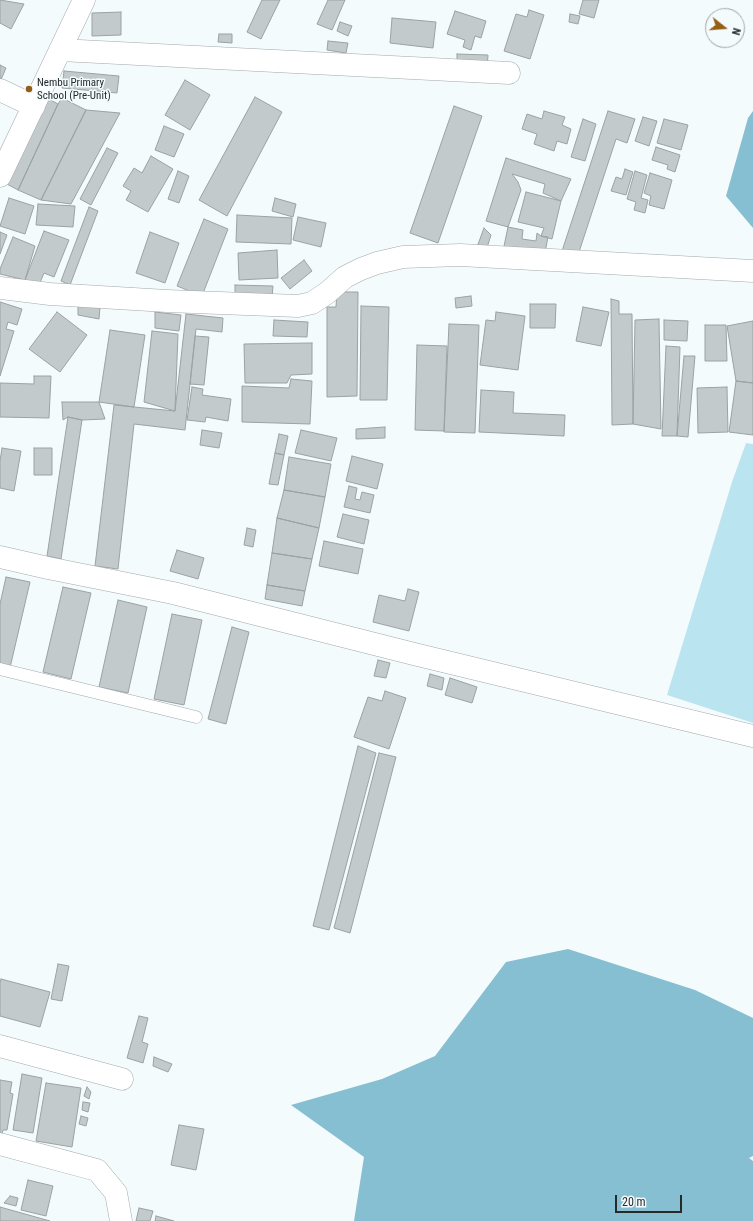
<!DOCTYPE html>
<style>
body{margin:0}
#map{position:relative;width:753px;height:1221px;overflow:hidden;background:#f4fbfd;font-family:"Roboto Condensed",sans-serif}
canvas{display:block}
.north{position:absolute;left:705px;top:8px;width:40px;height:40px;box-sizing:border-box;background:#f4fbfd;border:1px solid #a2a7a9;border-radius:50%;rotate:107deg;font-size:11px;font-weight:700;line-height:16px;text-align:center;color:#272a2b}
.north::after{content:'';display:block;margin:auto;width:14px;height:18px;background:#945f14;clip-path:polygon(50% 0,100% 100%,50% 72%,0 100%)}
.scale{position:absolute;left:615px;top:1195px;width:67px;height:18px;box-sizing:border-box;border:2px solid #272a2b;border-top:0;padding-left:5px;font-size:12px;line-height:14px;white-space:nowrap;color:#272a2b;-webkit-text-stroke:3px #f4fbfd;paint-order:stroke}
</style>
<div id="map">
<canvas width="753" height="1221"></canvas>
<div class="north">N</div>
<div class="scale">20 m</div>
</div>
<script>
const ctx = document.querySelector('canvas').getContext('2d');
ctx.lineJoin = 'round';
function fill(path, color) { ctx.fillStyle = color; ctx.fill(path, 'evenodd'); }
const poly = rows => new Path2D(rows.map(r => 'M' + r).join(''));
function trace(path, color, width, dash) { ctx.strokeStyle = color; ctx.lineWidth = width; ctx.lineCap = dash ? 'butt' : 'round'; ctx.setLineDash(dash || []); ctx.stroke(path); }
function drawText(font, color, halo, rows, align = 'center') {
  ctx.font = font + ' "Roboto Condensed",sans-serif'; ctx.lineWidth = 3; ctx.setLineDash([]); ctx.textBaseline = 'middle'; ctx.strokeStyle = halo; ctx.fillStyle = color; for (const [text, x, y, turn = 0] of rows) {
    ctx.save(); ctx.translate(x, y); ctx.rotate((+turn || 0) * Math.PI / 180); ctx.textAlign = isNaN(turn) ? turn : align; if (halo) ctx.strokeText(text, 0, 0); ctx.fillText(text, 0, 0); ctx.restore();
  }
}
fill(poly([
 [746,443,753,444,753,723,667,695,732,482]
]), '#bbe4f1');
fill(poly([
 [753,111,753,228,726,196,748,118],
 [568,949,695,990,753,1018,753,1156,749,1158,753,1161,753,1221,354,1221,364,1157,291,1105,382,1079,435,1056,506,962]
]), '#85bfd1');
const building = poly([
 [0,0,24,4,11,29,0,23,0,0],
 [262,0,280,0,261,39,247,32,262,0],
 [328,0,345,0,332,30,317,24,328,0],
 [583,0,599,0,594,18,579,14,583,0],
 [529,10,544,15,530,59,504,51,516,14,527,17,529,10],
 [455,11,486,21,481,38,475,36,471,50,463,47,465,40,447,34,455,11],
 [121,12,121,35,92,36,92,13,121,12],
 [570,14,580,16,578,24,569,22,570,14],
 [392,18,436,22,433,48,390,43,392,18],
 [340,22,352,26,348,36,337,31,340,22],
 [219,34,232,34,232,43,218,42,219,34],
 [328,41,348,43,346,53,327,50,328,41],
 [457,54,488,55,487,69,457,69,457,54],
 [0,65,6,68,0,82,0,65],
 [64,71,119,76,117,93,62,88,64,71],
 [185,80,210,95,190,130,165,115,185,80],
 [45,97,58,104,18,190,5,183,45,97],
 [255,97,282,112,227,216,199,200,255,97],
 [62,98,86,110,41,200,18,190,58,104,62,98],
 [454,106,482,116,438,243,410,233,454,106],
 [86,110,120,113,71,204,41,200,86,110],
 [544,111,565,117,562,125,571,129,567,144,557,141,554,151,534,144,537,134,522,129,527,114,542,119,544,111],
 [608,111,635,119,627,143,616,139,578,255,561,254,608,111],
 [643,117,657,121,649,146,635,141,643,117],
 [583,119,596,124,585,161,571,157,583,119],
 [664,119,688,125,681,150,657,143,664,119],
 [164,126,184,134,174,157,155,150,164,126],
 [656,147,680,155,675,172,667,169,668,165,652,160,656,147],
 [107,148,118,153,91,205,80,199,107,148],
 [151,156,173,169,148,212,126,200,131,191,123,186,134,168,142,173,151,156],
 [506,158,571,179,561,201,543,193,545,184,512,174,518,182,521,190,508,227,486,221,506,158],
 [625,169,633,172,626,195,611,191,616,177,622,179,625,169],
 [178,171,189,176,179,203,168,199,178,171],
 [635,171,647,175,641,198,648,200,645,213,634,210,636,202,627,199,635,171],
 [650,173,672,180,664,209,649,205,651,196,644,193,650,173],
 [526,192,561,201,552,239,541,236,544,228,518,222,526,192],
 [9,198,34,206,25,234,0,226,9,198],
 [275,198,296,204,293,217,272,211,275,198],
 [38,204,75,206,73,227,36,225,38,204],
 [89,207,98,211,70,285,61,281,89,207],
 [237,215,292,218,291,244,236,242,237,215],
 [298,217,326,223,321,247,293,240,298,217],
 [204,219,228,229,202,296,177,286,204,219],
 [508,227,523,230,522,239,536,241,537,233,541,236,548,237,544,258,503,251,508,227],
 [484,228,491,235,486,251,477,247,484,228],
 [44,231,69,240,54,277,44,273,39,285,25,280,44,231],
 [0,232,7,235,0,254,0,232],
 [150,232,179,243,165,283,136,273,150,232],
 [13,237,35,246,25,280,0,274,0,269,13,237],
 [277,250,278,278,239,280,238,253,277,250],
 [304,260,312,271,290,289,281,278,304,260],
 [235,285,273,286,272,298,235,297,235,285],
 [337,292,358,292,357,396,327,397,327,307,336,307,337,292],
 [471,296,472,306,456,308,455,298,471,296],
 [611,299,619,301,619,314,632,314,633,424,612,425,611,299],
 [0,302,22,309,17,325,8,322,6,329,14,331,0,376,0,302],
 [530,304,556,304,555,328,530,328,530,304],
 [78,306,100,307,99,319,78,315,78,306],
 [361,306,389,307,387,400,360,400,361,306],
 [583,307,609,312,601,346,576,341,583,307],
 [57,312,87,335,60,372,29,349,57,312],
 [155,312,181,315,179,331,155,328,155,312],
 [496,312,525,316,518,370,480,365,486,320,495,321,496,312],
 [186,314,223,318,222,332,196,329,185,430,134,424,118,569,95,566,114,405,175,411,186,314],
 [659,319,661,429,633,424,635,320,659,319],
 [274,320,308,322,307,337,273,336,274,320],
 [664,320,688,321,687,341,664,340,664,320],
 [753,321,753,383,736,381,727,326,753,321],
 [449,324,479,325,475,433,444,432,449,324],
 [705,325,726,325,727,361,705,361,705,325],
 [110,330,145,335,134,407,99,402,110,330],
 [152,331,178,334,175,411,144,402,152,331],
 [195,336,209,337,204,385,190,384,195,336],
 [312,343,312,374,291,375,287,383,245,383,244,344,312,343],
 [417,345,447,346,444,431,415,430,417,345],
 [666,346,680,347,677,436,662,436,666,346],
 [684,356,695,356,688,437,677,436,684,356],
 [34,376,51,376,49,418,0,417,0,383,34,384,34,376],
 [291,379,312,381,310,424,242,422,242,386,289,388,291,379],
 [736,381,753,383,753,435,729,432,736,381],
 [192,387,203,389,202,395,231,399,228,421,206,417,205,422,187,420,192,387],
 [727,387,728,432,698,433,697,388,727,387],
 [481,390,514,392,513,413,565,415,564,436,479,432,481,390],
 [62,402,99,402,105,419,82,420,68,417,63,420,62,402],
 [68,417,82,420,61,559,47,556,68,417],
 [385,427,385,438,356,439,356,429,385,427],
 [202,430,222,433,219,448,200,445,202,430],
 [301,430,337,438,331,461,295,453,301,430],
 [279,434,288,436,284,455,275,453,279,434],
 [2,448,21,451,14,491,0,488,0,461,2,448],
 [34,448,52,448,52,475,34,475,34,448],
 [275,453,284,455,278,485,269,484,275,453],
 [352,456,383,464,377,489,346,481,352,456],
 [289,457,331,464,325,497,284,490,289,457],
 [349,486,357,488,355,499,360,500,362,492,374,495,370,513,344,507,349,486],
 [284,490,325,497,319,528,277,518,284,490],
 [343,514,369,520,364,544,337,537,343,514],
 [277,518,319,528,312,559,272,553,277,518],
 [247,528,256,530,253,547,244,545,247,528],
 [324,541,363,549,358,574,319,566,324,541],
 [177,550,204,558,198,579,170,571,177,550],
 [272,553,312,559,305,591,267,585,272,553],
 [6,577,30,582,9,672,0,665,0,604,6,577],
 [267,585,305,591,302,606,265,599,267,585],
 [63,587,91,593,71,679,43,672,63,587],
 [408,589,419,592,409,631,373,622,379,595,405,601,408,589],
 [118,600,147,607,128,693,99,687,118,600],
 [172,614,202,620,184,705,154,699,172,614],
 [232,627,249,632,226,724,208,719,232,627],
 [378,660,390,663,386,678,374,676,378,660],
 [430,674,444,678,442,690,427,686,430,674],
 [450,678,477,687,472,703,445,695,450,678],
 [385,691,406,698,389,749,354,737,368,697,382,701,385,691],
 [358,746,376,753,329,930,313,926,358,746],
 [379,753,396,757,350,933,334,928,379,753],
 [58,964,69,966,62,1001,51,999,58,964],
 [1,979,50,992,40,1027,0,1016,0,983,1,979],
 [139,1016,148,1018,142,1042,148,1044,143,1063,127,1058,139,1016],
 [154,1057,172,1064,168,1072,153,1066,154,1057],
 [22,1074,42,1078,33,1133,13,1130,22,1074],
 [0,1080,12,1082,10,1093,13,1094,7,1130,3,1130,2,1134,0,1134,0,1080],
 [46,1083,81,1088,72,1147,36,1141,46,1083],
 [87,1087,91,1092,89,1099,84,1096,87,1087],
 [83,1102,90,1103,88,1112,82,1110,83,1102],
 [81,1116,88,1118,86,1126,79,1124,81,1116],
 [179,1125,204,1129,196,1170,171,1165,179,1125],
 [28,1180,53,1186,46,1216,21,1210,28,1180],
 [10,1196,18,1198,16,1206,4,1203,10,1196],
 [0,1207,50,1221,0,1221,0,1207],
 [139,1208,153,1211,150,1221,136,1221,139,1208],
 [156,1216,174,1221,155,1221,156,1216]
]);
fill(building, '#c3cacc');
trace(building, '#9ca2a4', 1);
const service = poly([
 [0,669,196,717]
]);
const minor = poly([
 [60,50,509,73],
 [0,90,34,106],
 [0,176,84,0],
 [0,288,50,294,167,301,298,306,312,303,327,293,345,277,361,269,377,263,403,257,460,255,753,271],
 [0,557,48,568,173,593,414,654,753,736],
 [0,1046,122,1079],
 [0,1144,97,1170,116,1193,121,1221]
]);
trace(service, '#a3a9ab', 13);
trace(minor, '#a3a9ab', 23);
trace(service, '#fff', 12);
trace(minor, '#fff', 22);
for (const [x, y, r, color] of [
 [29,89,4,"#945f14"]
]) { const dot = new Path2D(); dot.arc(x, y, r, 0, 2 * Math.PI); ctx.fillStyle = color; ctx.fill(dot); trace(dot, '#f4fbfd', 1.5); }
drawText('11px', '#272a2b', '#f4fbfd', [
 ["Nembu Primary",37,83],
 ["School (Pre-Unit)",37,96]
], 'left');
</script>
